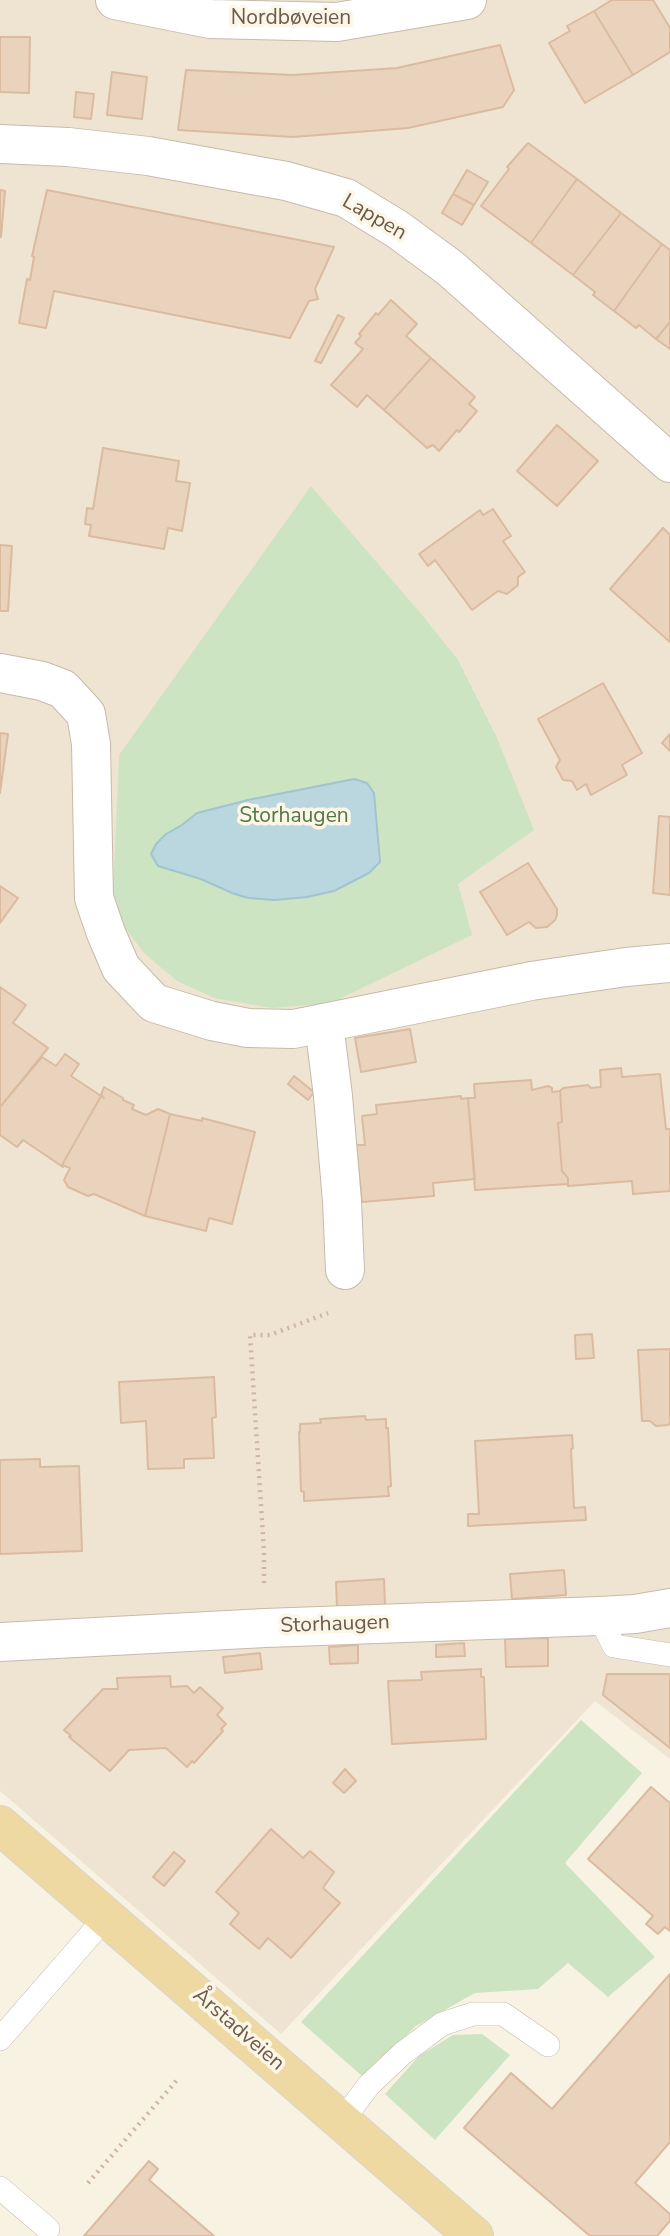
<!DOCTYPE html>
<meta charset="utf-8">
<style>
body{margin:0}
canvas{display:block;background:#f8f2e2}
</style>
<canvas width="670" height="2236"></canvas>
<script>
const ctx = document.querySelector('canvas').getContext('2d');
ctx.lineJoin = 'round';
function fill(path, color) { ctx.fillStyle = color; ctx.fill(path, 'evenodd'); }
const poly = rows => new Path2D(rows.map(r => 'M' + r).join(''));
function trace(path, color, width, dash) { ctx.strokeStyle = color; ctx.lineWidth = width; ctx.lineCap = dash ? 'butt' : 'round'; ctx.setLineDash(dash || []); ctx.stroke(path); }
function drawText(font, color, halo, rows, align = 'center') {
  ctx.font = font + ' "Nunito Sans",sans-serif'; ctx.lineWidth = 7; ctx.setLineDash([]); ctx.textBaseline = 'middle'; ctx.strokeStyle = halo; ctx.fillStyle = color; for (const [text, x, y, turn = 0] of rows) {
    ctx.save(); ctx.translate(x, y); ctx.rotate((+turn || 0) * Math.PI / 180); ctx.textAlign = isNaN(turn) ? turn : align; if (halo) ctx.strokeText(text, 0, 0); ctx.fillText(text, 0, 0); ctx.restore();
  }
}
fill(poly([
 [0,0,670,0,670,1759,595,1701,281,2034,0,1791]
]), '#efe4d2');
fill(poly([
 [311,486,423,616,458,660,497,738,534,830,458,884,472,935,331,1003,272,1008,214,998,177,981,145,954,125,928,113,895,119,755],
 [581,1720,642,1773,565,1863,655,1957,608,1997,568,1963,538,1989,475,1993,416,2026,363,2077,301,2022],
 [482,2034,510,2055,435,2140,385,2094,419,2056,453,2035]
]), '#cde4c3');
const water = poly([
 [354,779,367,783,374,793,380,862,369,873,334,891,307,897,275,900,248,898,232,893,201,879,158,866,151,854,156,844,166,834,182,825,197,813,248,800,354,779]
]);
fill(water, '#bad6df');
trace(water, '#a1c4cf', 2);
const building = poly([
 [612,0,653,0,670,28,670,52,633,75,594,11,612,0],
 [594,11,633,75,585,103,549,43,570,31,567,26,594,11],
 [0,37,30,37,29,93,0,92,0,37],
 [500,45,514,90,503,107,408,128,293,137,178,130,186,70,293,75,397,68,500,45],
 [112,72,147,77,142,119,107,115,112,72],
 [76,92,94,94,91,119,74,117,76,92],
 [528,143,577,179,531,243,481,206,509,169,507,167,528,143],
 [467,170,488,182,474,205,453,194,467,170],
 [577,179,621,213,573,275,531,243,577,179],
 [0,190,5,191,1,237,0,237,0,190],
 [47,190,334,247,315,289,318,299,309,301,290,338,54,291,46,328,19,323,27,279,30,280,34,257,32,256,47,190],
 [453,194,474,205,462,225,442,213,453,194],
 [621,213,662,244,614,311,593,295,595,292,573,275,621,213],
 [662,244,670,250,670,322,656,339,639,325,636,328,614,311,662,244],
 [391,300,417,324,406,336,431,358,384,410,367,395,357,407,331,385,363,349,355,343,361,336,359,334,376,313,378,315,391,300],
 [338,315,344,318,321,363,315,361,338,315],
 [670,322,670,349,656,339,670,322],
 [431,358,475,397,469,404,477,411,459,432,457,430,439,451,433,445,427,448,384,410,431,358],
 [557,425,598,461,557,506,517,471,557,425],
 [103,448,179,461,176,481,190,483,182,531,168,528,164,549,89,536,91,525,85,524,87,508,93,509,103,448],
 [493,509,511,536,503,541,525,572,518,577,518,585,507,594,498,591,472,610,435,560,428,566,419,554,480,510,483,515,493,509],
 [663,528,670,535,670,642,610,589,663,528],
 [0,545,12,546,8,611,0,611,0,545],
 [603,683,642,753,622,765,627,775,591,795,586,784,577,790,572,781,563,780,556,767,560,760,538,719,603,683],
 [0,733,8,734,0,793,0,733],
 [670,734,670,751,662,743,670,734],
 [659,816,670,817,670,895,653,893,659,816],
 [528,863,557,909,557,915,555,920,547,927,536,928,529,922,507,935,480,892,528,863],
 [0,886,18,898,0,923,0,886],
 [0,987,26,1005,13,1023,48,1048,0,1107,0,987],
 [410,1029,416,1062,361,1072,355,1038,410,1029],
 [65,1054,79,1064,71,1076,104,1098,101,1096,62,1165,63,1167,23,1140,17,1147,0,1135,0,1107,42,1057,56,1066,65,1054],
 [621,1068,622,1077,660,1074,666,1129,670,1129,670,1191,633,1194,632,1181,568,1186,568,1178,562,1171,558,1123,562,1122,560,1091,563,1088,588,1085,591,1088,601,1087,600,1070,621,1068],
 [294,1076,314,1092,308,1100,288,1084,294,1076],
 [531,1080,532,1090,548,1086,552,1088,552,1092,560,1091,562,1122,558,1123,562,1171,568,1178,568,1184,475,1190,468,1098,475,1098,474,1084,531,1080],
 [104,1087,123,1098,123,1100,134,1105,132,1109,146,1115,158,1109,170,1114,145,1216,94,1194,88,1196,68,1187,64,1180,70,1168,62,1165,101,1096,104,1098,101,1095,104,1087],
 [461,1096,461,1099,468,1098,475,1179,433,1183,434,1196,362,1202,356,1145,365,1145,362,1116,377,1114,376,1105,461,1096],
 [170,1114,202,1121,202,1118,255,1132,232,1224,209,1218,206,1231,145,1216,170,1114],
 [592,1334,594,1358,576,1359,575,1335,592,1334],
 [670,1349,670,1423,668,1425,656,1426,650,1421,642,1421,638,1350,670,1349],
 [214,1377,216,1417,212,1418,214,1458,184,1459,184,1468,148,1469,146,1421,121,1423,119,1382,214,1377],
 [365,1416,366,1420,386,1419,386,1428,388,1428,391,1486,388,1487,389,1496,304,1501,304,1492,301,1491,299,1432,300,1432,300,1424,321,1423,320,1419,365,1416],
 [572,1435,573,1448,571,1449,574,1508,585,1507,586,1520,468,1526,468,1514,479,1514,475,1441,572,1435],
 [40,1459,40,1467,79,1466,82,1551,0,1554,0,1460,40,1459],
 [564,1570,566,1595,512,1599,510,1574,564,1570],
 [384,1579,385,1605,337,1607,336,1582,384,1579],
 [548,1638,548,1666,506,1667,505,1639,548,1638],
 [464,1643,465,1656,436,1657,436,1645,464,1643],
 [358,1645,358,1663,330,1664,329,1647,358,1645],
 [260,1653,262,1669,225,1673,223,1657,260,1653],
 [481,1669,481,1677,484,1677,486,1739,392,1744,388,1681,422,1680,421,1672,481,1669],
 [607,1674,670,1674,670,1748,603,1695,607,1674],
 [170,1676,171,1687,187,1686,194,1693,200,1687,223,1708,217,1715,226,1724,221,1729,223,1731,194,1763,192,1761,187,1767,166,1748,129,1750,110,1771,69,1737,71,1736,64,1730,103,1689,118,1689,117,1678,170,1676],
 [345,1769,356,1781,344,1793,333,1783,345,1769],
 [651,1787,670,1803,670,1931,665,1927,658,1934,646,1924,653,1916,588,1859,651,1787],
 [271,1829,303,1858,310,1851,334,1872,323,1888,340,1903,291,1958,268,1938,259,1949,230,1924,239,1913,216,1892,271,1829],
 [174,1852,185,1861,164,1886,153,1877,174,1852],
 [670,1974,670,2142,635,2183,670,2214,670,2221,657,2236,590,2236,464,2128,511,2073,552,2109,670,1974],
 [149,2161,158,2169,149,2180,214,2236,84,2236,149,2161]
]);
fill(building, '#ead3bd');
trace(building, '#dbbba0', 2);
const service = poly([
 [599,1616,614,1646,670,1655],
 [0,2039,106,1917],
 [342,2121,369,2085,403,2053,442,2024,473,2014,503,2014,548,2045],
 [0,2188,48,2229]
]);
const minor = poly([
 [115,0,210,19,337,22,467,0],
 [0,144,68,147,148,156,286,181,346,198,397,229,450,268,670,463],
 [0,673,42,681,63,689,86,714,91,744,94,898,106,933,121,968,154,1003,212,1021,248,1028,293,1029,531,981,626,967,670,963],
 [324,1024,333,1096,342,1201,345,1270],
 [0,1642,265,1628,599,1616,635,1614,670,1608]
]);
const primary = poly([
 [0,1825,474,2236]
]);
trace(service, '#c7baab', 24);
trace(minor, '#c7baab', 40);
trace(primary, '#d9d4d0', 40);
trace(poly([
 [264,1583,264,1552,250,1335,270,1335,328,1313],
 [88,2183,177,2080]
]), '#ceb6a1', 4.5, [2, 5]);
trace(service, '#fff', 23);
trace(minor, '#fff', 38);
trace(primary, '#efd9a2', 38);
drawText('21px', '#6c5a4c', '#fcf6e7', [
 ["Nordbøveien",291,19],
 ["Lappen",374,218,30],
 ["Storhaugen",335,1625,-2],
 ["Årstadveien",238,2030,41]
]);
drawText('21px', '#537749', '#fcf6e7', [
 ["Storhaugen",294,817]
]);
</script>
